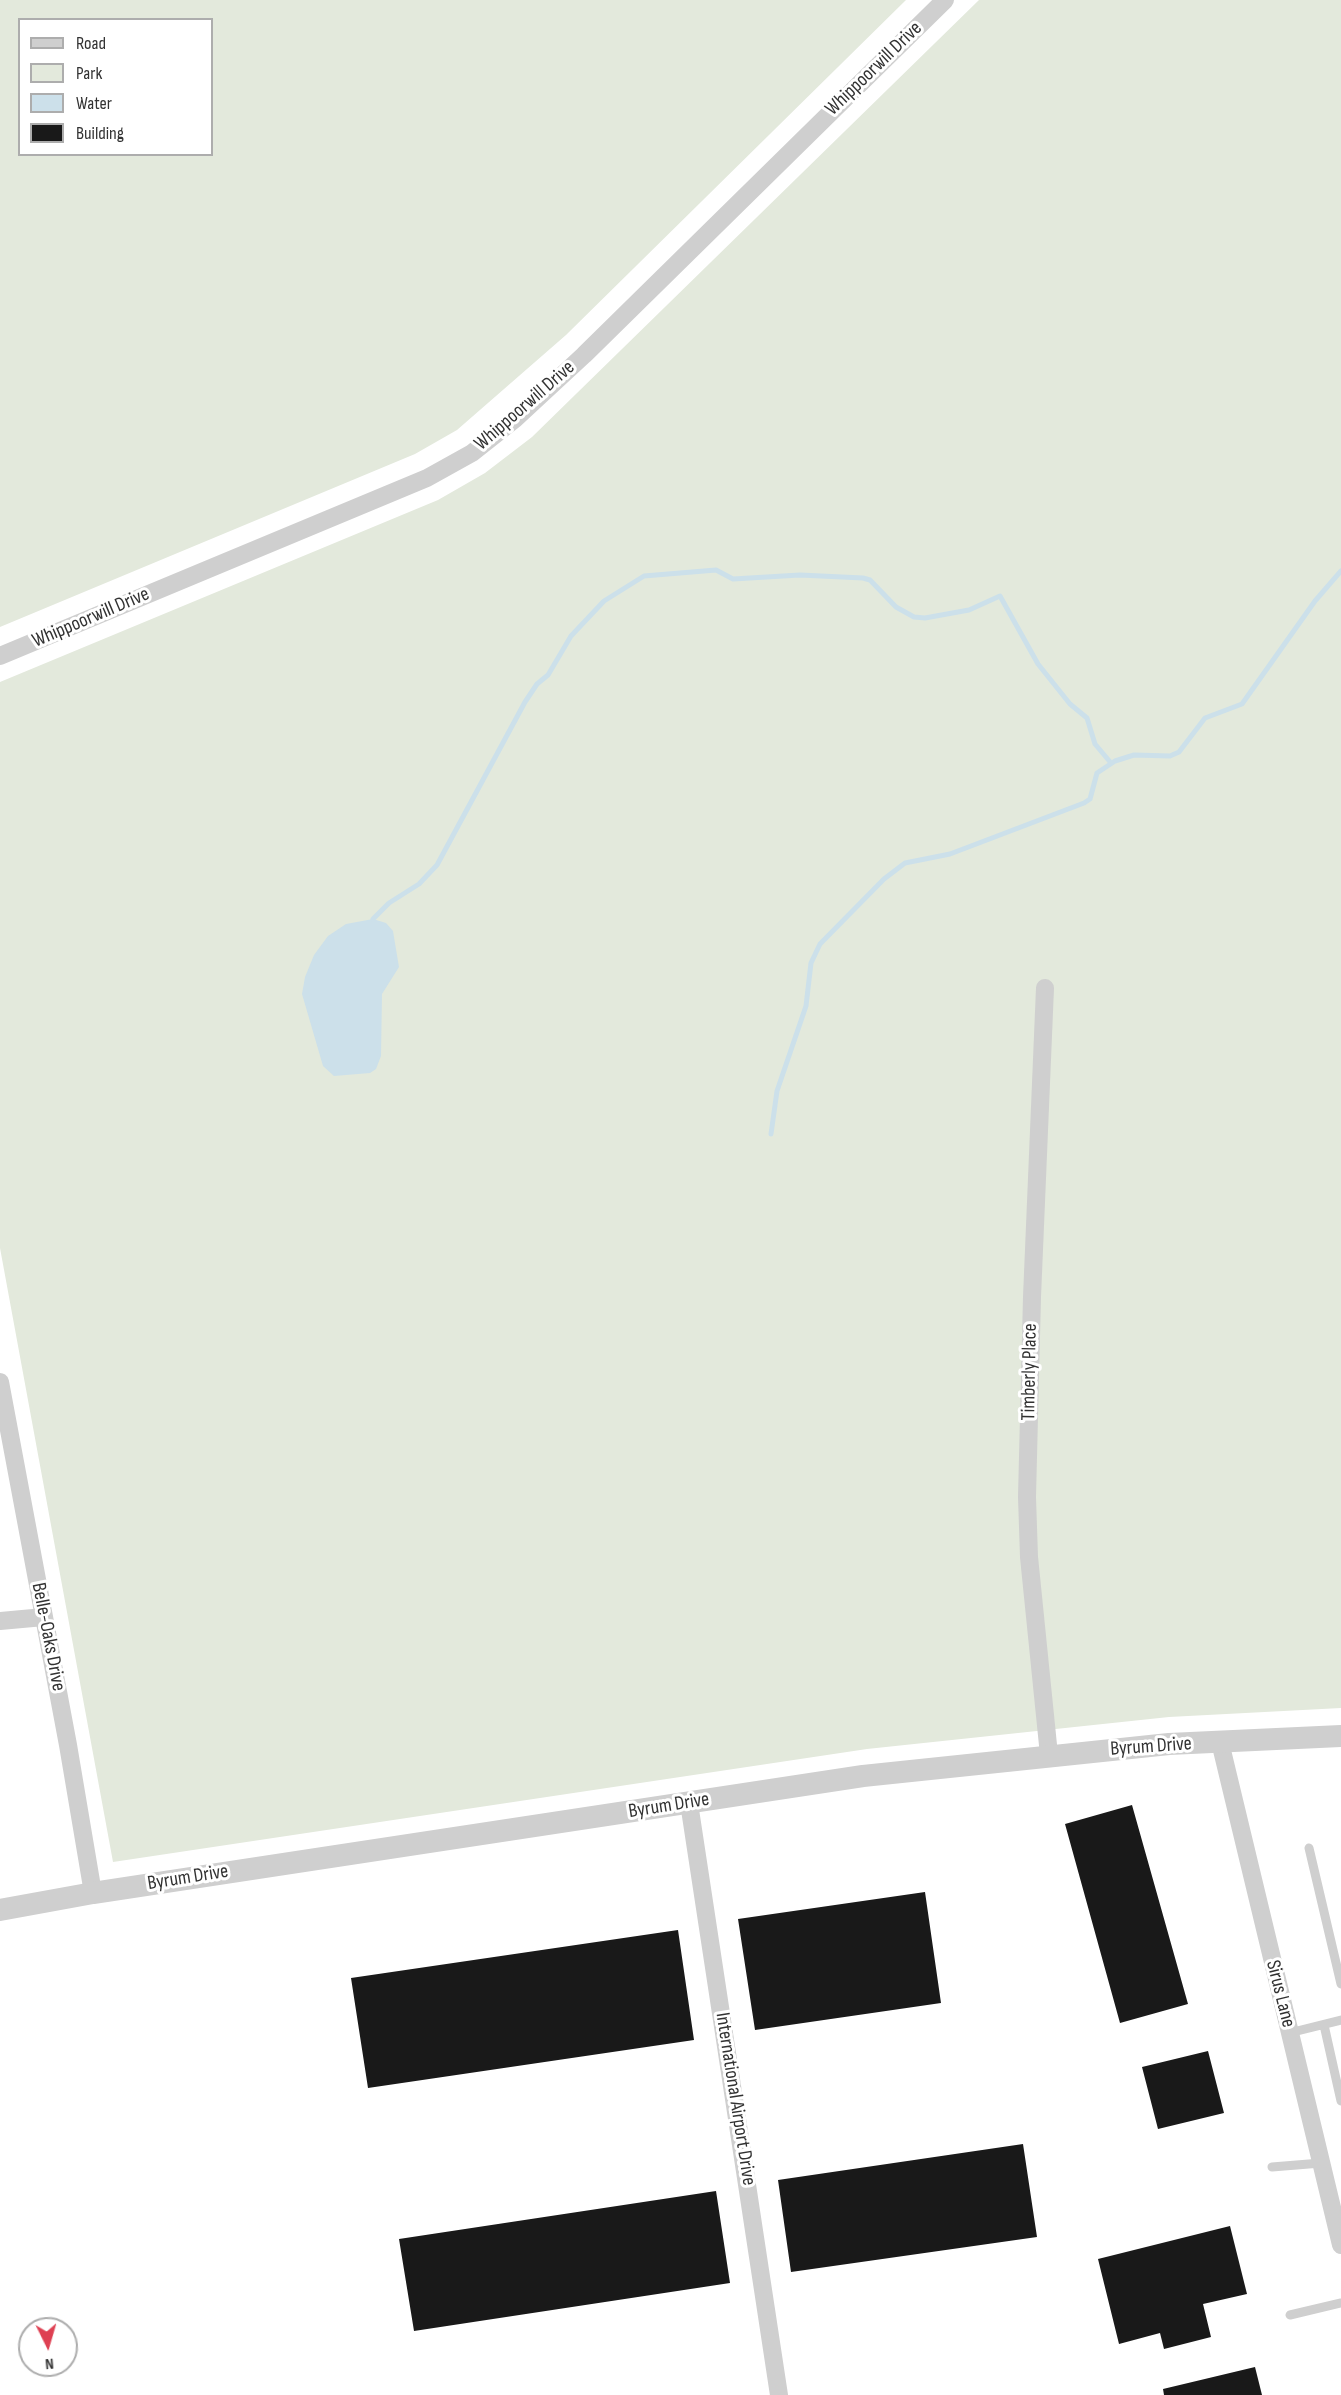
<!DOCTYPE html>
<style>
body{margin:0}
#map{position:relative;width:1341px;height:2395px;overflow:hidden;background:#fff;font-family:"Sofia Sans Condensed",sans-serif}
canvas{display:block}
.legend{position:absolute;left:18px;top:18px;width:195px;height:138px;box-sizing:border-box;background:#fff;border:2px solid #adadad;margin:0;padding:8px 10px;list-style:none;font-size:18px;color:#323232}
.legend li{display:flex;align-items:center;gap:12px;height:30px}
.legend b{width:30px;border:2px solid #adadad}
.north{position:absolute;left:18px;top:2317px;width:60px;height:60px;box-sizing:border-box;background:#fff;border:2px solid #adadad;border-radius:50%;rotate:175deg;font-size:16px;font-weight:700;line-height:24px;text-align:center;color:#323232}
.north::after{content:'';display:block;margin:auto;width:21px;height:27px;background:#de4052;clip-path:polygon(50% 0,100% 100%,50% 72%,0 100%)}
</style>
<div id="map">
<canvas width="1341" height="2395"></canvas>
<ul class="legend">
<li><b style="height:8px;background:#cfcfcf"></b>Road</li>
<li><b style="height:16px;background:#e3e9dc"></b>Park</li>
<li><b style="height:16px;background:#cce0ea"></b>Water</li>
<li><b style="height:16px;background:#191919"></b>Building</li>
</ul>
<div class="north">N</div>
</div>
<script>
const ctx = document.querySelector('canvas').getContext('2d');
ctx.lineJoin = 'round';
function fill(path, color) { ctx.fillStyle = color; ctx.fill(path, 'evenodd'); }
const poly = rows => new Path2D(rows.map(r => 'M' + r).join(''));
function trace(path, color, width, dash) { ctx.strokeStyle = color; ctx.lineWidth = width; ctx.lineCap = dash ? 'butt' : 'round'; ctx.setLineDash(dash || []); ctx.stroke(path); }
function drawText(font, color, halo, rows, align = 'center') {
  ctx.font = font + ' "Sofia Sans Condensed",sans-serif'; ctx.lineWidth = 6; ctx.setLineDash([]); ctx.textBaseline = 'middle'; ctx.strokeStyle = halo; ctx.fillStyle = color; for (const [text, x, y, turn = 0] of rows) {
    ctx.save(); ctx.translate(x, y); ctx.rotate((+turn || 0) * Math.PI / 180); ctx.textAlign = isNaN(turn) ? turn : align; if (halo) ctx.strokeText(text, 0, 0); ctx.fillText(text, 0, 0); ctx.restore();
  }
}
fill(poly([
 [0,0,906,0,566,335,457,430,415,454,0,627],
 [20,20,212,20,212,154,20,154],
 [979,0,1341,0,1341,1708,1169,1717,867,1749,113,1862,0,1248,0,682,438,500,485,473,532,437]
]), '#e3e9dc');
fill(poly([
 [373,919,386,923,393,931,399,967,382,994,381,1056,376,1069,370,1073,334,1076,323,1066,302,994,305,977,314,955,328,936,346,924]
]), '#cce0ea');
trace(poly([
 [373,919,389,903,419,884,437,865,525,702,537,684,548,675,571,636,604,601,644,576,716,570,733,579,800,575,863,578,870,580,896,607,914,617,925,618,969,610,1000,596,1038,664,1070,704,1087,718,1095,744,1111,763],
 [771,1134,777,1091,806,1006,811,963,820,944,884,879,905,863,950,854,1084,803,1090,799,1097,773,1115,761,1134,755,1170,756,1179,752,1205,718,1242,704,1315,601,1341,571]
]), '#cce0ea', 5);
fill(poly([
 [1132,1805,1188,2004,1120,2023,1065,1824],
 [925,1892,941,2003,755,2030,738,1919],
 [678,1930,694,2040,368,2088,351,1978],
 [1208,2051,1224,2113,1158,2129,1142,2067],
 [1023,2144,1037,2237,791,2272,778,2180],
 [716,2191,730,2283,414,2331,399,2239],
 [1230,2226,1247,2294,1203,2304,1211,2337,1164,2349,1160,2333,1119,2344,1098,2259],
 [1255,2367,1262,2395,1164,2395,1163,2389]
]), '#191919');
trace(poly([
 [1309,1848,1341,1984],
 [1324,2025,1341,2101],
 [1289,2033,1341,2020],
 [1272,2167,1321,2163],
 [1290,2315,1341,2303]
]), '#cfcfcf', 9);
trace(poly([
 [0,656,427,478,472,453,515,419,584,355,945,0],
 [1045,988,1032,1297,1027,1497,1029,1557,1049,1755],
 [0,1382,68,1745,93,1893],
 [0,1621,44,1617],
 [1220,1742,1341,2245],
 [689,1803,779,2395]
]), '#cfcfcf', 18);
trace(poly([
 [0,1910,93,1893,863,1776,1169,1744,1341,1736]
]), '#cfcfcf', 22);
drawText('20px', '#323232', '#fff', [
 ["Whippoorwill Drive",874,69,-44],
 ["Whippoorwill Drive",525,406,-41],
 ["Whippoorwill Drive",91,618,-23],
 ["Timberly Place",1030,1372,-89],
 ["Belle-Oaks Drive",48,1637,79],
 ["Byrum Drive",1151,1747,-4],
 ["Byrum Drive",669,1806,-9],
 ["Byrum Drive",188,1878,-9],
 ["Sirus Lane",1280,1994,76],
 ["International Airport Drive",735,2099,81]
]);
</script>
